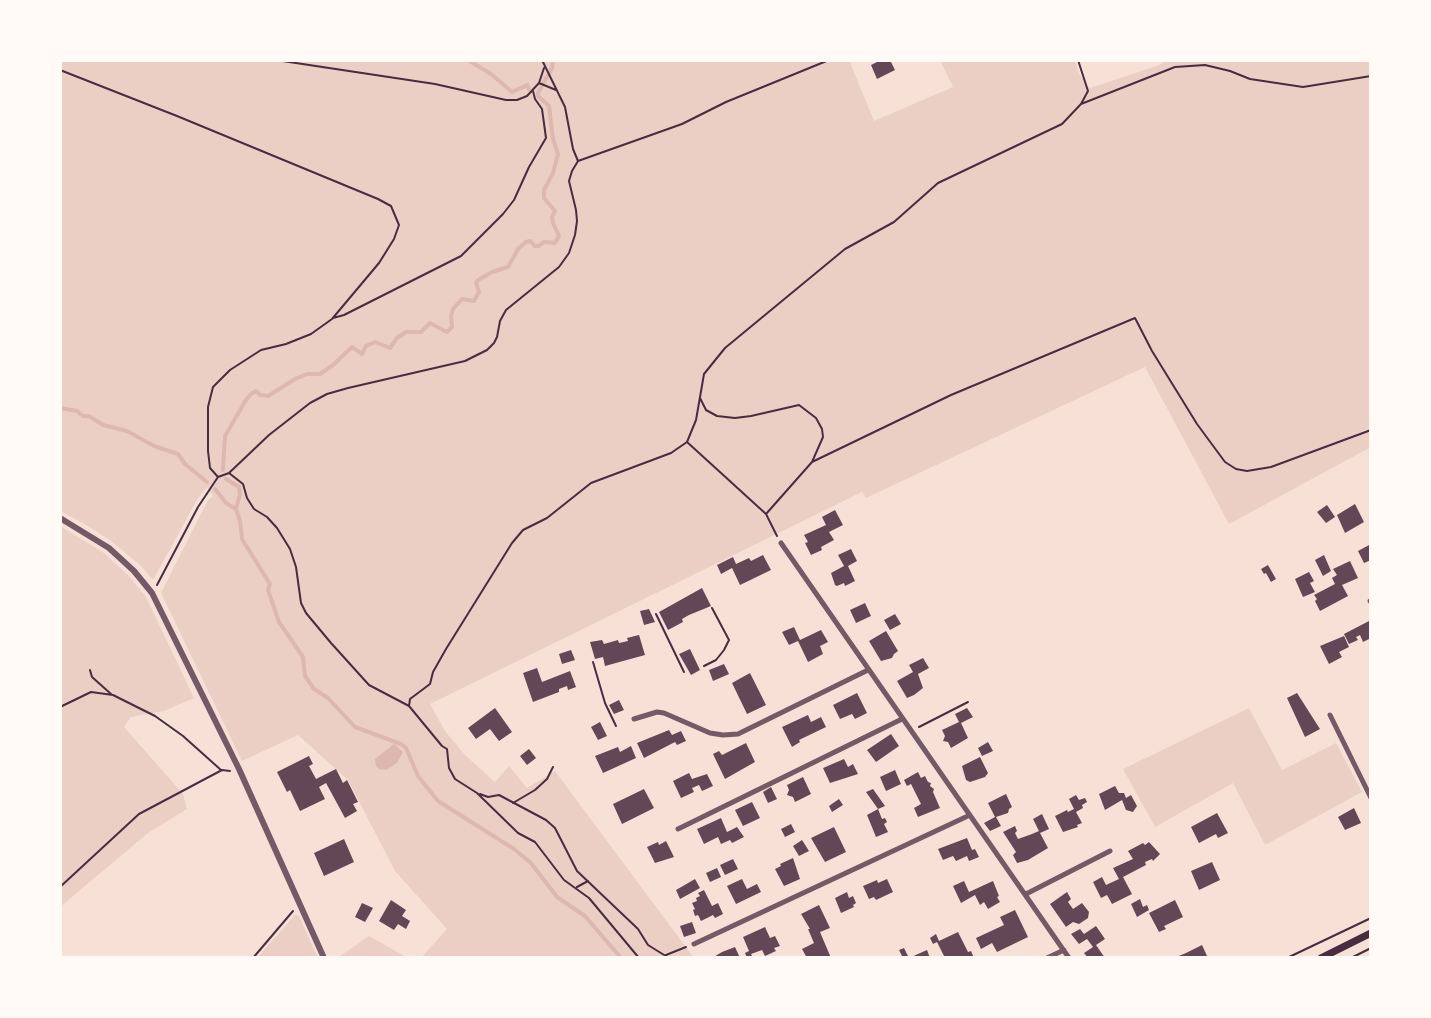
<!DOCTYPE html>
<style>
body{margin:0}
#map{position:relative;width:1431px;height:1018px;overflow:hidden;background:#f7e1d7;font-family:"Playfair Display",serif}
canvas{display:block}
.frame{position:absolute;inset:0;border:62px solid #fffaf5;pointer-events:none}
</style>
<div id="map">
<canvas width="1431" height="1018"></canvas>
<div class="frame"></div>
</div>
<script>
const ctx = document.querySelector('canvas').getContext('2d');
ctx.lineJoin = 'round';
function fill(path, color) { ctx.fillStyle = color; ctx.fill(path, 'evenodd'); }
const poly = rows => new Path2D(rows.map(r => 'M' + r).join(''));
function trace(path, color, width, dash) { ctx.strokeStyle = color; ctx.lineWidth = width; ctx.lineCap = dash ? 'butt' : 'round'; ctx.setLineDash(dash || []); ctx.stroke(path); }
fill(poly([
 [60,60,849,60,874,121,953,87,940,60,1075,60,1079,74,1090,88,1159,65,1167,60,1371,60,1371,447,1229,524,1145,367,866,498,862,492,430,704,445,731,465,755,495,782,509,766,527,788,555,771,694,958,421,958,447,929,395,871,348,780,298,735,242,761,161,593,208,500,213,496,207,487,197,500,153,580,140,565,110,540,81,522,60,511],
 [60,526,104,553,128,575,146,597,194,698,164,711,131,717,124,727,183,794,187,809,148,833,60,907],
 [1249,708,1282,770,1336,743,1362,792,1265,845,1233,783,1155,827,1123,769],
 [295,915,299,916,318,958,257,958],
 [369,936,408,958,337,958]
]), '#ebcfc5');
fill(poly([
 [394,744,403,752,397,763,386,770,379,769,376,766,375,759]
]), '#dcb8b0');
trace(poly([
 [468,60,491,74,512,92,527,85,529,89],
 [60,408,77,411,83,416,89,416,103,425,127,431,154,446,178,454,185,464,207,482],
 [223,470,225,436,246,400,251,394,256,391,260,395,268,396,295,379,307,374,320,374,333,365,352,347,362,354,366,346,375,342,390,348,397,338,406,332,421,332,430,323,447,332,452,327,451,316,453,309,462,299,474,301,479,292,476,283,478,280,492,272,508,267,518,249,526,242,530,241,535,246,539,246,544,242,555,243,559,236,553,223,552,217,555,211,544,198,544,190,553,173,558,154,553,139,549,106,538,96,538,93,552,68,553,60],
 [226,479,239,487,240,494,236,509,240,521,242,539,270,584,268,590,279,622,303,657,305,676,314,689,328,698,355,727,401,744,406,748,418,776,438,801,514,849,531,863,557,897,585,916,621,958],
 [215,489,226,503,236,509]
]), '#dcb8b0', 4);
fill(poly([
 [881,60,890,60,895,70,877,79,871,65],
 [1355,504,1364,522,1345,533,1337,515],
 [1327,505,1335,517,1326,523,1317,512],
 [835,510,843,525,829,532,834,540,821,547,822,550,811,555,805,543,808,542,804,535,826,525,822,517],
 [1371,544,1371,560,1364,563,1358,551],
 [851,549,857,561,848,566,855,581,845,586,844,583,837,586,835,585,831,573,844,566,838,555],
 [763,555,771,570,740,585,732,568,721,574,717,565,733,557,736,564,749,558,751,561],
 [1324,555,1331,571,1323,576,1315,560],
 [1350,561,1358,578,1342,585,1348,596,1320,611,1315,601,1317,599,1314,595,1335,584,1332,578,1337,575,1333,569],
 [1268,565,1276,579,1271,582,1266,573,1264,574,1261,569],
 [1309,572,1314,581,1310,583,1315,592,1303,597,1295,579],
 [702,588,711,606,689,615,682,619,683,622,668,630,659,612],
 [865,603,871,616,856,623,850,610],
 [649,609,655,622,644,625,640,611],
 [895,614,901,624,890,630,884,620],
 [1369,621,1371,638,1363,642,1360,635,1356,637,1358,640,1349,644,1344,634],
 [794,627,800,640,821,630,828,642,820,646,823,654,808,662,798,641,789,645,782,632],
 [886,631,898,651,894,654,892,658,881,661,869,641],
 [639,635,645,655,605,666,603,657,595,659,590,642,602,640,604,644,618,640,619,643,628,641,627,638],
 [1344,636,1349,647,1339,652,1342,657,1329,664,1320,646],
 [690,649,700,670,691,675,679,654],
 [571,650,575,660,562,664,559,654],
 [923,658,929,668,918,674,923,688,914,695,907,698,897,681,913,672,909,665],
 [724,664,729,674,713,681,709,670],
 [537,668,542,682,570,671,576,687,568,690,567,686,559,689,559,692,533,702,523,673],
 [750,673,766,705,747,714,732,683],
 [857,693,867,713,855,719,852,714,840,719,833,705],
 [1297,693,1320,729,1305,737,1287,698],
 [619,700,624,710,614,714,609,705],
 [495,708,512,732,499,741,490,729,476,739,468,728],
 [967,708,973,717,961,723,968,738,951,748,948,742,943,741,945,736,942,730,959,722,955,714],
 [808,715,811,722,821,717,826,727,799,740,800,742,792,747,782,727],
 [600,722,607,736,598,740,591,727],
 [669,730,672,735,681,731,686,741,677,745,675,742,644,758,637,743],
 [891,734,899,746,876,762,867,750],
 [988,742,993,751,982,756,978,748],
 [746,743,755,762,725,779,713,754,719,751,722,755],
 [631,746,636,758,603,773,595,756,618,747,620,752],
 [529,749,536,758,527,765,520,756],
 [309,756,313,764,309,766,316,779,336,769,343,783,347,780,358,802,353,804,357,811,345,818,326,783,319,787,325,799,300,811,290,790,287,792,277,772],
 [980,757,988,773,985,777,970,782,966,780,962,766],
 [844,759,848,767,853,764,858,774,830,783,823,768],
 [895,770,901,784,886,791,880,777],
 [918,772,921,778,925,776,928,782,931,783,930,786,934,789,933,792,940,808,918,817,914,808,921,804,911,784,907,786,904,780],
 [689,773,692,779,707,774,713,786,702,791,699,785,692,788,694,792,681,798,673,781],
 [803,777,811,794,795,802,793,797,787,795,789,790,787,785],
 [1115,786,1119,793,1124,793,1126,798,1131,795,1137,806,1133,812,1126,810,1122,800,1105,810,1099,794],
 [771,787,777,799,768,803,763,792],
 [644,789,654,808,622,824,613,804],
 [873,789,885,806,878,809,866,792],
 [1006,794,1012,807,1009,809,1008,813,996,817,1001,826,990,831,984,823,995,817,988,803],
 [1076,795,1079,800,1085,798,1087,802,1082,805,1083,808,1076,812,1082,823,1077,825,1078,827,1063,832,1055,816,1067,810,1068,812,1074,809,1069,799],
 [839,799,843,805,832,812,829,806],
 [752,802,760,818,743,826,735,810],
 [1354,808,1361,823,1345,830,1338,817],
 [878,809,882,819,885,818,887,822,884,824,888,832,876,837,867,815],
 [1217,813,1228,833,1218,838,1216,834,1199,843,1191,827],
 [1042,814,1049,829,1040,833,1048,848,1028,860,1017,863,1013,855,1016,852,1003,832,1015,826,1017,831,1015,833,1018,839,1032,834,1039,831,1033,819],
 [721,818,727,832,737,827,744,837,732,843,730,840,721,844,718,837,704,844,697,829],
 [791,824,795,832,785,837,781,829],
 [834,827,846,852,825,862,811,838],
 [967,838,972,850,975,849,979,857,969,861,967,856,956,861,953,856,943,860,938,849],
 [344,839,354,862,324,876,314,853],
 [802,840,809,851,799,856,793,846],
 [666,841,674,857,655,863,647,847,658,842,659,845],
 [1149,842,1160,854,1153,861,1152,859,1145,862,1146,865,1123,877,1132,894,1112,904,1107,895,1101,898,1093,882,1102,877,1106,885,1119,879,1113,868,1133,859,1128,851,1143,843,1145,845],
 [793,858,800,879,784,886,775,869,781,866,780,864],
 [733,859,738,869,725,875,720,865],
 [1212,862,1220,880,1199,890,1191,871],
 [717,868,721,877,710,882,706,873],
 [695,879,700,888,680,899,676,890],
 [742,879,747,889,757,884,761,892,736,904,727,886],
 [887,879,893,892,876,900,874,897,869,899,863,886,877,880,878,883],
 [964,881,969,892,993,881,999,896,997,897,1000,902,988,909,984,902,980,905,975,895,961,903,953,886],
 [704,890,712,906,718,903,723,914,715,918,713,915,701,921,698,915,695,916,693,910,695,909,692,903,697,901,696,898,700,896,698,893],
 [847,892,849,898,853,896,856,903,853,905,854,907,841,913,835,898],
 [1067,892,1071,899,1068,902,1073,909,1082,903,1089,912,1088,918,1079,924,1073,922,1066,927,1050,904],
 [1140,899,1143,907,1147,905,1149,910,1137,917,1131,904],
 [391,900,406,910,402,916,410,921,406,929,398,924,394,930,379,921],
 [1175,900,1183,917,1164,926,1166,929,1159,932,1149,913],
 [362,903,373,908,365,922,355,917],
 [819,905,830,928,820,932,831,958,807,958,802,949,814,943,808,929,810,929,801,914],
 [1015,910,1028,937,997,952,992,943,981,949,976,938,1004,925,1000,917],
 [692,922,696,933,684,937,680,926],
 [1096,926,1105,939,1096,945,1105,958,1088,958,1084,953,1093,947,1087,939,1079,944,1071,934,1080,929,1084,934],
 [765,927,770,938,775,936,780,946,774,948,776,951,765,956,762,950,751,954,753,958,747,958,745,953,749,951,743,937],
 [958,932,968,952,971,951,974,958,962,958,961,956,957,958,945,958,937,942,933,944,930,938,936,934,939,941],
 [1202,945,1208,958,1174,958,1186,953],
 [735,947,740,958,712,958,722,952],
 [904,948,909,958,927,950,930,958,903,958,899,950]
]), '#644757');
trace(poly([
 [276,60,435,84,506,100,517,100,527,96,539,83,544,68],
 [542,60,565,107,573,149,578,161],
 [60,70,177,116,378,199,391,206,399,225,394,239,379,263,332,319,311,334,286,344,261,350,230,370,213,387,208,407,208,451,210,468,218,477],
 [539,83,556,90],
 [1081,104,1175,67,1205,65,1230,71,1250,79,1303,87,1371,76],
 [333,318,344,315,461,256,503,214,514,200,529,167,546,138,542,109,535,99,533,91],
 [700,398,706,410,717,416,735,418,751,416,799,405,816,418,822,429,823,437,812,462,766,514],
 [687,442,766,514,777,536],
 [812,462,951,395,1135,318,1152,351,1197,424,1225,462,1236,469,1247,471,1271,467,1371,430],
 [229,473,243,484,247,498,254,509,267,517,277,528,290,549,296,567,301,603,306,613,331,643,369,685,409,706,442,746,447,749,449,768,455,779,477,793,518,833,535,842,564,880,589,898,639,958],
 [157,585,198,507,218,477,229,473,269,435,310,403,327,394,348,388,465,361,487,350,494,343,497,337,500,321,506,310,559,267,569,253,575,235,577,221,576,210,569,181,572,171,578,161,682,124,726,102,829,60],
 [656,614,684,672],
 [593,662,605,703,616,726],
 [704,666,716,660,724,650,729,640,712,608],
 [90,670,92,677,111,694],
 [409,706,410,699,430,684,433,672,446,649,512,543,523,530,547,518,591,483,671,453,687,442,696,420,704,374,725,348,845,249,894,222,938,183,1062,124,1081,104,1088,91,1078,60],
 [60,707,91,692,113,695,155,716,183,736,221,770],
 [919,727,968,702],
 [480,794,488,797,499,795,546,820,555,828,577,871,638,929,648,945,669,958],
 [513,803,535,790,547,779,553,767],
 [60,887,139,814,222,770,230,771],
 [577,887,588,881],
 [666,955,686,947],
 [253,958,293,911],
 [1287,958,1371,918],
 [1351,958,1371,948]
]), '#4a2c40', 2);
trace(poly([
 [781,543,1069,958],
 [1370,601,1371,601],
 [1330,715,1371,798],
 [634,719,657,712,664,713,710,733,723,735,738,734,868,670],
 [678,829,902,719],
 [1026,894,1110,851],
 [694,944,970,815],
 [1047,958,1064,950]
]), '#755966', 5);
trace(poly([
 [60,518,109,548,134,571,152,593,239,769,324,958]
]), '#755966', 6);
trace(poly([
 [1321,958,1371,933]
]), '#4a2c40', 7);
</script>
